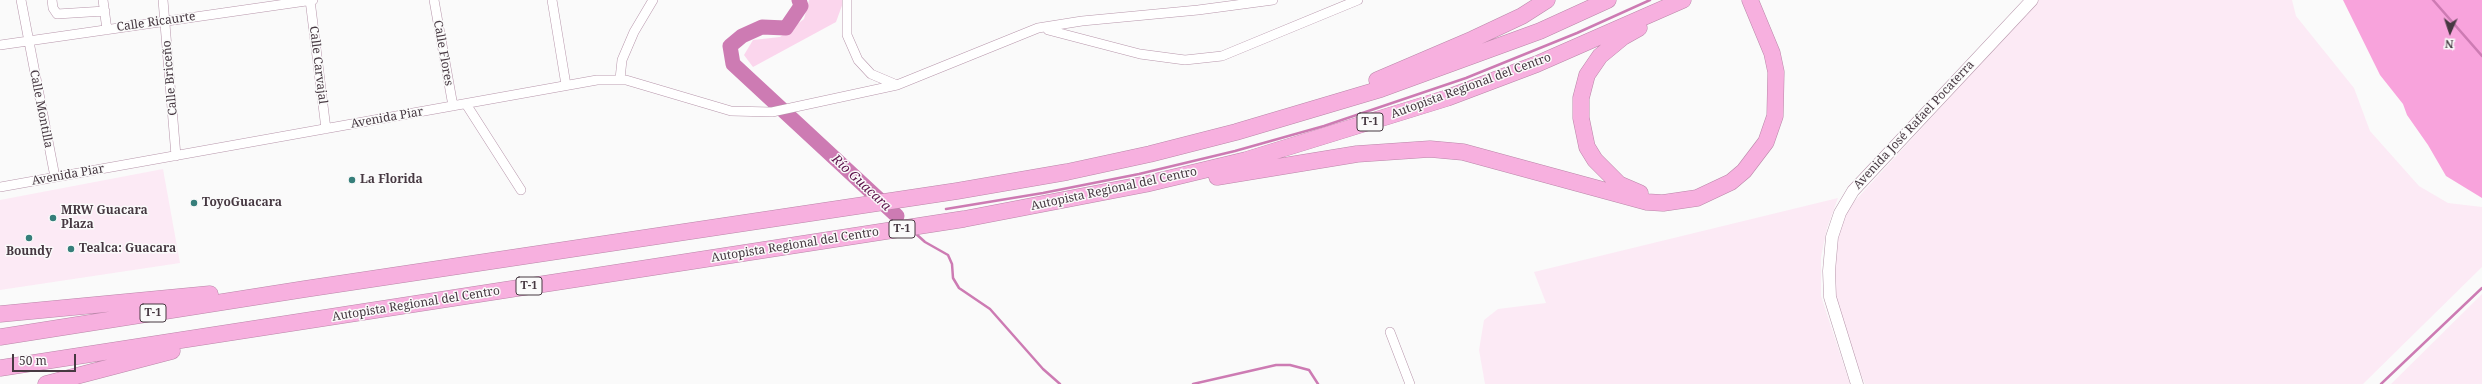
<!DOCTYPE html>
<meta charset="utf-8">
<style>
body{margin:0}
#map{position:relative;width:2482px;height:384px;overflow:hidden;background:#fafafa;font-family:"Noto Serif",serif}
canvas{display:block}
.north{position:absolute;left:2430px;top:12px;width:40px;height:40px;-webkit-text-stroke:3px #fafafa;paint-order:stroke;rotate:183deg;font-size:11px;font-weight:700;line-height:16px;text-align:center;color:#463841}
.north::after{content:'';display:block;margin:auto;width:14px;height:18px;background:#463841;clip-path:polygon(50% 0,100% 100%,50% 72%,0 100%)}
.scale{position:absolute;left:12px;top:354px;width:64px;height:18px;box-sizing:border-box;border:2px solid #463841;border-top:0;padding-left:5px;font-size:12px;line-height:14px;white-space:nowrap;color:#463841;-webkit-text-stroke:3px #fafafa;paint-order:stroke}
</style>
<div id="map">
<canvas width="2482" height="384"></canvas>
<div class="north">N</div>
<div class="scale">50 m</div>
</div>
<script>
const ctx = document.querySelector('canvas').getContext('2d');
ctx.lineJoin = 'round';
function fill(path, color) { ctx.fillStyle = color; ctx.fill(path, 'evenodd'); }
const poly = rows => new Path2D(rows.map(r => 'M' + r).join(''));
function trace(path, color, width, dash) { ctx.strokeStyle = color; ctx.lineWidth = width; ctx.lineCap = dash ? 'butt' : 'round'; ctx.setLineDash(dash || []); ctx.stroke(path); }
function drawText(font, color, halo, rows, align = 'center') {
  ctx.font = font + ' "Noto Serif",serif'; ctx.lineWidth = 3; ctx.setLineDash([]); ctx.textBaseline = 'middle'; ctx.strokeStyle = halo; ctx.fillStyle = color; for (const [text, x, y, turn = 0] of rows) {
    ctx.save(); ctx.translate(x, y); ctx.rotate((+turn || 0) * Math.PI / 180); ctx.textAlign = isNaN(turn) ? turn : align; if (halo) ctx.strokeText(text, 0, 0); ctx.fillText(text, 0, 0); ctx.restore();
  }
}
fill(poly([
 [2039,0,2292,0,2296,16,2354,88,2370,131,2419,186,2448,203,2482,207,2482,267,2363,384,1865,384,1842,328,1834,293,1836,237,1843,218,1853,203],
 [163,169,180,263,0,290,0,200],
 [1838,198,1827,228,1821,257,1821,296,1850,384,1485,384,1479,350,1484,320,1498,309,1546,303,1534,272],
 [2482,294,2482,384,2391,384]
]), '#fceaf5');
fill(poly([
 [809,0,844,0,836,22,753,67,744,55,753,40,780,37,804,19]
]), '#fbd6ed');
fill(poly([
 [2343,0,2482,0,2482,198,2446,176,2428,145,2407,115,2403,104,2380,75]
]), '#f8a3dc');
trace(poly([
 [2433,0,2482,56],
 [946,209,1043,193,1139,174,1235,151,1324,126,1466,78,1577,33,1650,0],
 [897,216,904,222],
 [915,233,925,242,948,255,952,264,953,278,959,288,990,309,1043,369,1060,384],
 [1193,384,1276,365,1290,365,1309,370,1318,384],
 [2381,384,2482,288]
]), '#cd7bb3', 2.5);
trace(poly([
 [799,0,801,6,786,28,762,27,742,36,730,46,733,64,897,216]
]), '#cd7bb3', 15);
const street = poly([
 [21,0,55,177],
 [52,0,53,8,57,14,105,11],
 [103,0,107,30],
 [163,0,176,156],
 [310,0,326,129],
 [434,0,453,106],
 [552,0,566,85],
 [847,0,847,35,858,60,871,74,897,85],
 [1048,30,1140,54,1185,60,1222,56,1358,0],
 [0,45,313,0],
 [620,79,622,60,634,32,653,0],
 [466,104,521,190],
 [0,187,597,80,626,80,731,111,772,112,897,85,1038,28,1082,21,1198,10,1273,0],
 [1390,332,1410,384]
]);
const secondary = poly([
 [1857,384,1830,297,1829,271,1832,237,1840,213,1853,191,2032,0]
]);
const highway = poly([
 [1639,28,1623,37,1600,56,1587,75,1581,98,1581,118,1587,147,1595,160,1619,184,1640,193],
 [1377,80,1473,39,1522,16,1547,0],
 [1217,177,1357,154,1430,149,1463,152,1647,202,1663,203,1697,198,1731,182,1744,171,1766,142,1775,116,1776,72,1772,53,1750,0],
 [0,314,210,294],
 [0,337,305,289,957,191,1067,172,1150,154,1236,132,1381,89,1540,31,1608,0],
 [0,368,964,219,1146,184,1246,160,1447,98,1537,64,1683,0],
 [46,384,172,351]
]);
trace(street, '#b796ab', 10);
trace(secondary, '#b796ab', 13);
trace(highway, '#b986a8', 17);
trace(street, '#fff', 9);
trace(secondary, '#fff', 12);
trace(highway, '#f7b0df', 16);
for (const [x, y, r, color] of [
 [352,180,4,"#367e7a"],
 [194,203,4,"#367e7a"],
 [53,218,4,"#367e7a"],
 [29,238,4,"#367e7a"],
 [71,249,4,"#367e7a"]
]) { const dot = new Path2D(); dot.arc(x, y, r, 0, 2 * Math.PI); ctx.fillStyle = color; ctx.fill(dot); trace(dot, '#fafafa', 1.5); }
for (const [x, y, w] of [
 [1370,122,26],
 [902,229,26],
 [529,286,26],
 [153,313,26]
]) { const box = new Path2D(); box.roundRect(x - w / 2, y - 9, w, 18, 3); ctx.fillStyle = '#fafafa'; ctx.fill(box); trace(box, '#463841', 1); }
drawText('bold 11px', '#463841', null, [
 ["T-1",1370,122],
 ["T-1",902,229],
 ["T-1",529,286],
 ["T-1",153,313]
]);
drawText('12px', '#463841', '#fafafa', [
 ["Calle Ricaurte",156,22,-8],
 ["Calle Flores",443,53,80],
 ["Calle Carvajal",318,65,83],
 ["Calle Briceño",170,78,-95],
 ["Autopista Regional del Centro",1471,86,-20],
 ["Calle Montilla",41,109,79],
 ["Avenida Piar",387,118,-10],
 ["Avenida José Rafael Pocaterra",1914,125,-47],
 ["Avenida Piar",68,175,-10],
 ["Autopista Regional del Centro",1114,189,-12],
 ["Autopista Regional del Centro",795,245,-9],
 ["Autopista Regional del Centro",416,304,-9]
]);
drawText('bold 12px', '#463841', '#fafafa', [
 ["La Florida",360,180],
 ["ToyoGuacara",202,203],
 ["MRW Guacara",61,211],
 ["Plaza",61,225],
 ["Tealca: Guacara",79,249],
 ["Boundy",29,252,"center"]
], 'left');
drawText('italic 13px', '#5d134b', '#fafafa', [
 ["Río Guacara",861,183,43]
]);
</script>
